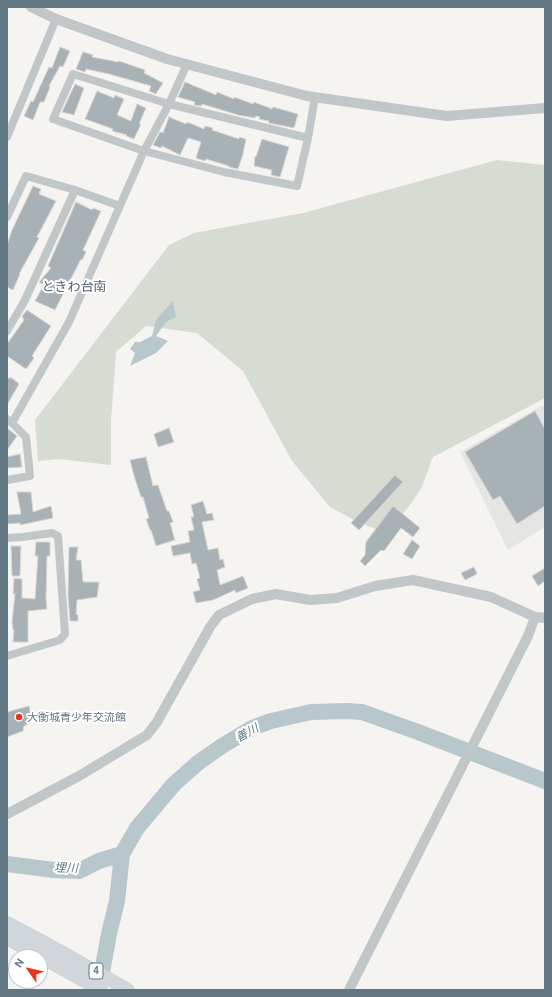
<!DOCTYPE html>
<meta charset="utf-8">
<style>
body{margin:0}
#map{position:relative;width:552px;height:997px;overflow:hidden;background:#f5f4f0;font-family:Ubuntu,sans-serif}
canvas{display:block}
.frame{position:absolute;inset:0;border:8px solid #617783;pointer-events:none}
.north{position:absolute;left:8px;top:949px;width:40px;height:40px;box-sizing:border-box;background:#fff;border:1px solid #c0c9cd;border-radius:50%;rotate:304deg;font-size:11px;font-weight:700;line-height:16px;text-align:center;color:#617783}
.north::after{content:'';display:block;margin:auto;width:14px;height:18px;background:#ee3416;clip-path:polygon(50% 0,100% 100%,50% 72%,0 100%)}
</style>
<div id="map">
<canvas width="552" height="997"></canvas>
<div class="frame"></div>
<div class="north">N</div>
</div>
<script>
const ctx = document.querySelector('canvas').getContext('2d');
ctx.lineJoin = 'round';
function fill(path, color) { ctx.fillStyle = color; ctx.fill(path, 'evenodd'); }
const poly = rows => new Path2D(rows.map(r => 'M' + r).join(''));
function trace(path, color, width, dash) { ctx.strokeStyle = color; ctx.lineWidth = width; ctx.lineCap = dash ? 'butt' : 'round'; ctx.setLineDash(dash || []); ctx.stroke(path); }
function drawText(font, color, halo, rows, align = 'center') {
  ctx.font = font + ' Ubuntu,"Noto Sans JP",sans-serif'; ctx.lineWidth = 4; ctx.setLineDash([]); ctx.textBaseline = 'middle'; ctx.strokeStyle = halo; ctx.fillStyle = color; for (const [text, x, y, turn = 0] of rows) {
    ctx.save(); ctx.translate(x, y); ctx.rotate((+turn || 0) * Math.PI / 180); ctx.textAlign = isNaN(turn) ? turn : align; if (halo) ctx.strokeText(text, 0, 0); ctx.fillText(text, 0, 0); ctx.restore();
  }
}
fill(poly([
 [543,405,545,408,545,527,508,550,460,452]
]), '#e5e6e4');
fill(poly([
 [497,160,545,165,545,398,433,457,421,489,407,509,393,524,381,531,358,522,330,507,292,461,243,371,197,333,146,326,116,352,111,421,111,465,59,459,38,461,35,420,169,245,194,233,303,213]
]), '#d6dcd1');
fill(poly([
 [173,301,176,317,166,322,156,336,168,341,156,353,130,366,135,353,130,349,135,342,140,342,152,336,156,320]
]), '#b8c7cb');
trace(poly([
 [7,864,54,870,79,871,99,861,122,854],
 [99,988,109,934,117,901,122,854,137,828,174,784,199,762,222,746,252,728,271,721,311,712,347,711,362,712,418,732,545,781]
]), '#b8c7cb', 16);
const building = poly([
 [60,47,70,51,63,67,60,66,49,86,50,87,44,102,40,102,33,120,24,116,31,101,33,102,49,67,52,68,60,47],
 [83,52,93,55,92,57,118,62,119,61,145,70,144,73,163,83,156,94,149,91,151,86,109,74,86,69,85,72,76,69,83,52],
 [185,82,216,95,217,92,234,99,234,97,253,104,254,102,272,109,273,107,298,114,294,128,269,123,269,121,259,119,260,117,256,116,255,118,238,115,202,104,201,106,194,105,195,102,178,97,185,82],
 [75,84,84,88,74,115,62,112,75,84],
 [97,91,114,98,115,95,124,99,117,115,131,121,137,104,146,108,139,124,141,124,134,139,126,136,127,135,112,131,113,129,85,119,97,91],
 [169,117,186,124,187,122,204,129,205,126,213,128,212,130,239,139,239,137,246,139,243,154,238,169,229,167,229,166,206,159,205,161,196,158,201,142,188,138,180,155,162,146,161,148,153,145,160,132,163,133,169,117],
 [262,139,289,147,280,177,271,175,272,170,254,166,255,156,256,157,262,139],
 [33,186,41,189,39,194,56,201,37,237,39,238,19,274,20,274,13,290,7,287,7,245,12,230,33,186],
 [76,202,92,210,93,208,101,211,83,250,86,252,82,260,81,259,55,310,35,301,44,285,39,282,51,268,48,266,76,202],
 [27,310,51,326,32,356,34,358,26,369,7,356,7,344,24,320,22,316,27,310],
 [7,378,12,378,19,384,7,405,7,378],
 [535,411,545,429,545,506,517,524,500,496,493,500,465,452,535,411],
 [7,428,17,436,7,450,7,428],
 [169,428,174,442,158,447,154,434,169,428],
 [20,454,22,467,7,468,7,457,20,454],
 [146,457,153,486,158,485,167,511,169,511,173,522,170,523,175,540,156,546,151,530,150,530,146,519,149,518,143,497,141,497,135,479,130,460,146,457],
 [395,475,403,482,359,530,351,523,395,475],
 [17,492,31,492,33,512,51,506,53,518,20,525,20,523,7,524,7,515,21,514,17,492],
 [203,501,207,514,212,513,214,520,202,522,208,550,218,548,220,560,223,559,225,567,217,570,220,585,243,576,248,588,236,593,235,590,213,600,196,603,193,592,200,590,197,579,200,578,196,563,192,564,190,553,173,556,171,546,190,542,188,531,194,530,191,517,194,517,191,505,203,501],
 [393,506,420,528,413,537,401,528,384,551,381,550,365,566,360,561,365,555,366,542,393,506],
 [412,540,420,546,412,559,403,554,412,540],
 [36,542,50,542,50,556,47,556,46,599,47,609,28,611,28,642,13,642,14,630,13,630,12,622,15,594,13,594,14,578,22,579,22,598,35,599,38,556,35,556,36,542],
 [11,546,21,546,20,576,12,576,11,546],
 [69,547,78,547,76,560,81,560,83,582,99,582,97,597,77,600,76,614,78,615,78,621,70,621,68,596,69,547],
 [474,567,477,574,465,580,461,573,474,567],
 [545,568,545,581,538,586,532,576,545,568],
 [29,706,32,722,24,726,23,731,7,737,7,712,29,706]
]);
fill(building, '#a8b2b6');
trace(building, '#d6d5d3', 1);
trace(poly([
 [7,137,56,19],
 [308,138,169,104,73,74,53,119,144,151,224,172,297,186,308,138,315,97],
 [7,217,26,176,75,190,120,206],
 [7,331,25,300,75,190],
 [7,419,12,423,26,437,30,476,7,480],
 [12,423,69,322,144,151,169,104,187,64],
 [7,538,23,537,52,533,58,536,65,634,60,640,7,656],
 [29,990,31,981]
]), '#c1c6c8', 8);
trace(poly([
 [31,7,56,19,167,59,307,96,447,116,545,108],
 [7,814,79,776,147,735,157,722,210,627,219,615,252,599,276,594,310,600,337,598,375,586,413,580,491,597,535,617,545,618],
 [349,990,528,636,535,617]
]), '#c1c6c8', 10);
trace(poly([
 [7,923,65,954,128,990],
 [7,938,101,990]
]), '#d0d6da', 14);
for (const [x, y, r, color] of [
 [19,717,4,"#ee3416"]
]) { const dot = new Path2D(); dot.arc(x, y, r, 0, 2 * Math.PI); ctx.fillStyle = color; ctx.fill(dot); trace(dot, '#fff', 1.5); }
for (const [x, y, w] of [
 [96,971,14]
]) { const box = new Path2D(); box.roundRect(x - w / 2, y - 8, w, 16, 3); ctx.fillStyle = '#fff'; ctx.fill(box); trace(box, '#617783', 1); }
drawText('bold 10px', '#617783', null, [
 ["4",96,971]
]);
drawText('11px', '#617783', '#fff', [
 ["大衡城青少年交流館",27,717]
], 'left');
drawText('italic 12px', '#5d7b81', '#fff', [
 ["善川",247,733,-28],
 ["埋川",66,868,2]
]);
drawText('13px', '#505f68', '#fff', [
 ["ときわ台南",74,287]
]);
</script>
